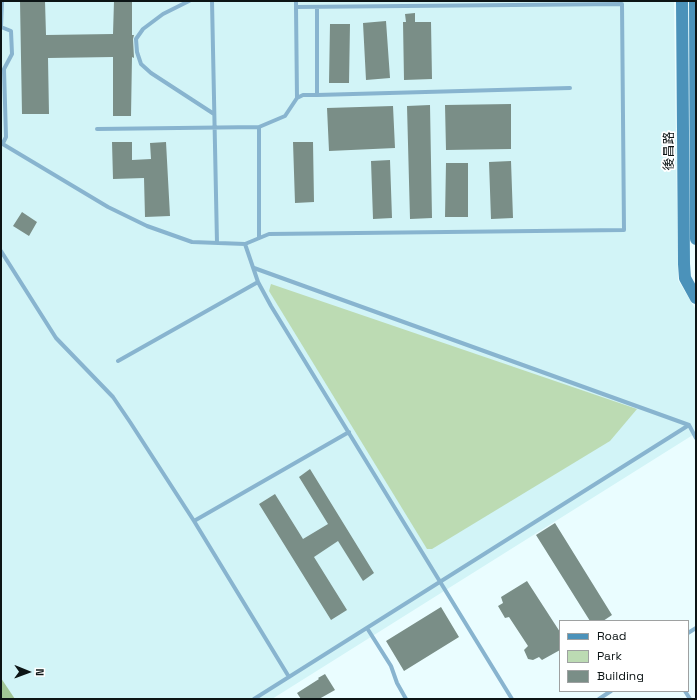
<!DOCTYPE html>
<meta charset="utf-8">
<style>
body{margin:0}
#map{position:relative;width:697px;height:700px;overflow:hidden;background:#eafdff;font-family:"Space Grotesk",sans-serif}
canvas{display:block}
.frame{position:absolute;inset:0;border:2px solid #0c1415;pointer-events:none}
.legend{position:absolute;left:559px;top:620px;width:130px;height:72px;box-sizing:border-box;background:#fff;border:1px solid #9ea1a1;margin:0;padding:5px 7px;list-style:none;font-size:12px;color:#0c1415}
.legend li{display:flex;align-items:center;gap:8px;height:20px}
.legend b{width:20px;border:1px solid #9ea1a1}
.north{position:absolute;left:8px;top:652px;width:40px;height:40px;-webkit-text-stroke:3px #fff;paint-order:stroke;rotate:91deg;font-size:11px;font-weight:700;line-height:16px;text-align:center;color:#0c1415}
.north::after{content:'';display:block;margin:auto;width:14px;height:18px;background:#0c1415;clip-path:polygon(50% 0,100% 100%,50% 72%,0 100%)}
</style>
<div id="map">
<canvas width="697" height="700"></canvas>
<div class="frame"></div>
<ul class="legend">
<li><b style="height:5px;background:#4b92ba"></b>Road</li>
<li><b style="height:11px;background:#bcdbb3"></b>Park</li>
<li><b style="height:11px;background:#7a8e87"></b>Building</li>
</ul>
<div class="north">N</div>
</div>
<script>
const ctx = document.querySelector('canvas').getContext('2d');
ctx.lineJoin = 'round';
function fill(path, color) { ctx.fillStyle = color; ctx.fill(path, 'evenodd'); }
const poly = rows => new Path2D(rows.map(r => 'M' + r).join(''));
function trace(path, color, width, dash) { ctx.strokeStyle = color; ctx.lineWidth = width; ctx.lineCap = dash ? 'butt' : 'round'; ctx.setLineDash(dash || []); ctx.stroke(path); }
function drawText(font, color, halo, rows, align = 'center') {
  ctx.font = font + ' "Space Grotesk","Noto Sans TC",sans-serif'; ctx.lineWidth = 3.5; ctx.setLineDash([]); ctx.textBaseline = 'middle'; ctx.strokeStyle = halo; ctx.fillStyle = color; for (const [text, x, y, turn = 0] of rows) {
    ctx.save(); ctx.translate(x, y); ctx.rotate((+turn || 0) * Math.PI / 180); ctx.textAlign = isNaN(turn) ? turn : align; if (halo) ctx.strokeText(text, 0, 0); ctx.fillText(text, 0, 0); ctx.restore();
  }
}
fill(poly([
 [1,1,674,1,678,280,696,310,696,433,272,699,15,699,1,678]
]), '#d2f4f7');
fill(poly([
 [271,284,637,409,610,441,432,549,427,549,269,291]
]), '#bcdbb3');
fill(poly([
 [1,678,15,699,1,699]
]), '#a1c696');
fill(poly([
 [20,1,45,1,46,35,113,34,114,1,132,1,132,35,134,35,133,39,134,58,132,57,131,116,113,116,113,57,48,58,49,114,22,114],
 [415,13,415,22,431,22,432,79,404,80,403,22,406,22,405,14],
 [386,21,390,78,366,80,363,23],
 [330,24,350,24,349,83,329,83],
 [511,104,511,149,446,150,445,105],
 [430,105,432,218,410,219,407,106],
 [393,106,395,148,329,151,327,108],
 [112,142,132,142,132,160,151,159,150,143,166,142,170,216,145,217,144,178,113,179],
 [293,142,313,142,314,202,295,203],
 [390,160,392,218,373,219,371,161],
 [511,161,513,218,491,219,489,162],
 [446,163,468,163,468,217,445,217],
 [22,212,37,222,29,236,13,226],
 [310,469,374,573,363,581,338,541,314,557,347,610,331,620,259,504,275,494,303,539,328,524,299,477],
 [555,523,612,615,603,621,590,621,536,535],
 [527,581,560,632,560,650,542,660,539,657,533,660,528,659,524,650,528,646,509,617,505,618,498,606,503,603,501,597],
 [441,607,459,637,404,671,386,641],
 [325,674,335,690,319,699,301,699,297,693,319,679,318,678]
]), '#7a8e87');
trace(poly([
 [2,1,1,27,11,31,12,54,4,69,6,137,3,143],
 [189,1,163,14,143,29,136,39,137,52,141,64,151,73,214,114],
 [212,1,217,243],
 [296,1,296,7],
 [317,7,317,95,570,88],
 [297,98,303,95,317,95],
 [97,129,259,127],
 [1,143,108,207,147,226,192,242,245,244,269,234,624,230,622,4,296,7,297,98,285,116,259,127,259,238],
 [245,244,258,282,271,306,512,699],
 [1,251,56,338,113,397,130,422,194,521,289,677],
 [254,268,689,425,696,438],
 [118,361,258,282],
 [194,521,349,432],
 [367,628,391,666,397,683,406,699],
 [688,633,696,628],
 [685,691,690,699],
 [254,699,689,425],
 [599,699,611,691]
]), '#88b4cf', 4);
trace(poly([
 [682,1,684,264,685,278,696,298],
 [695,1,696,239]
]), '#4b92ba', 12);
drawText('13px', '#0c1415', '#fff', [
 ["後昌路",669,151,-90]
]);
</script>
